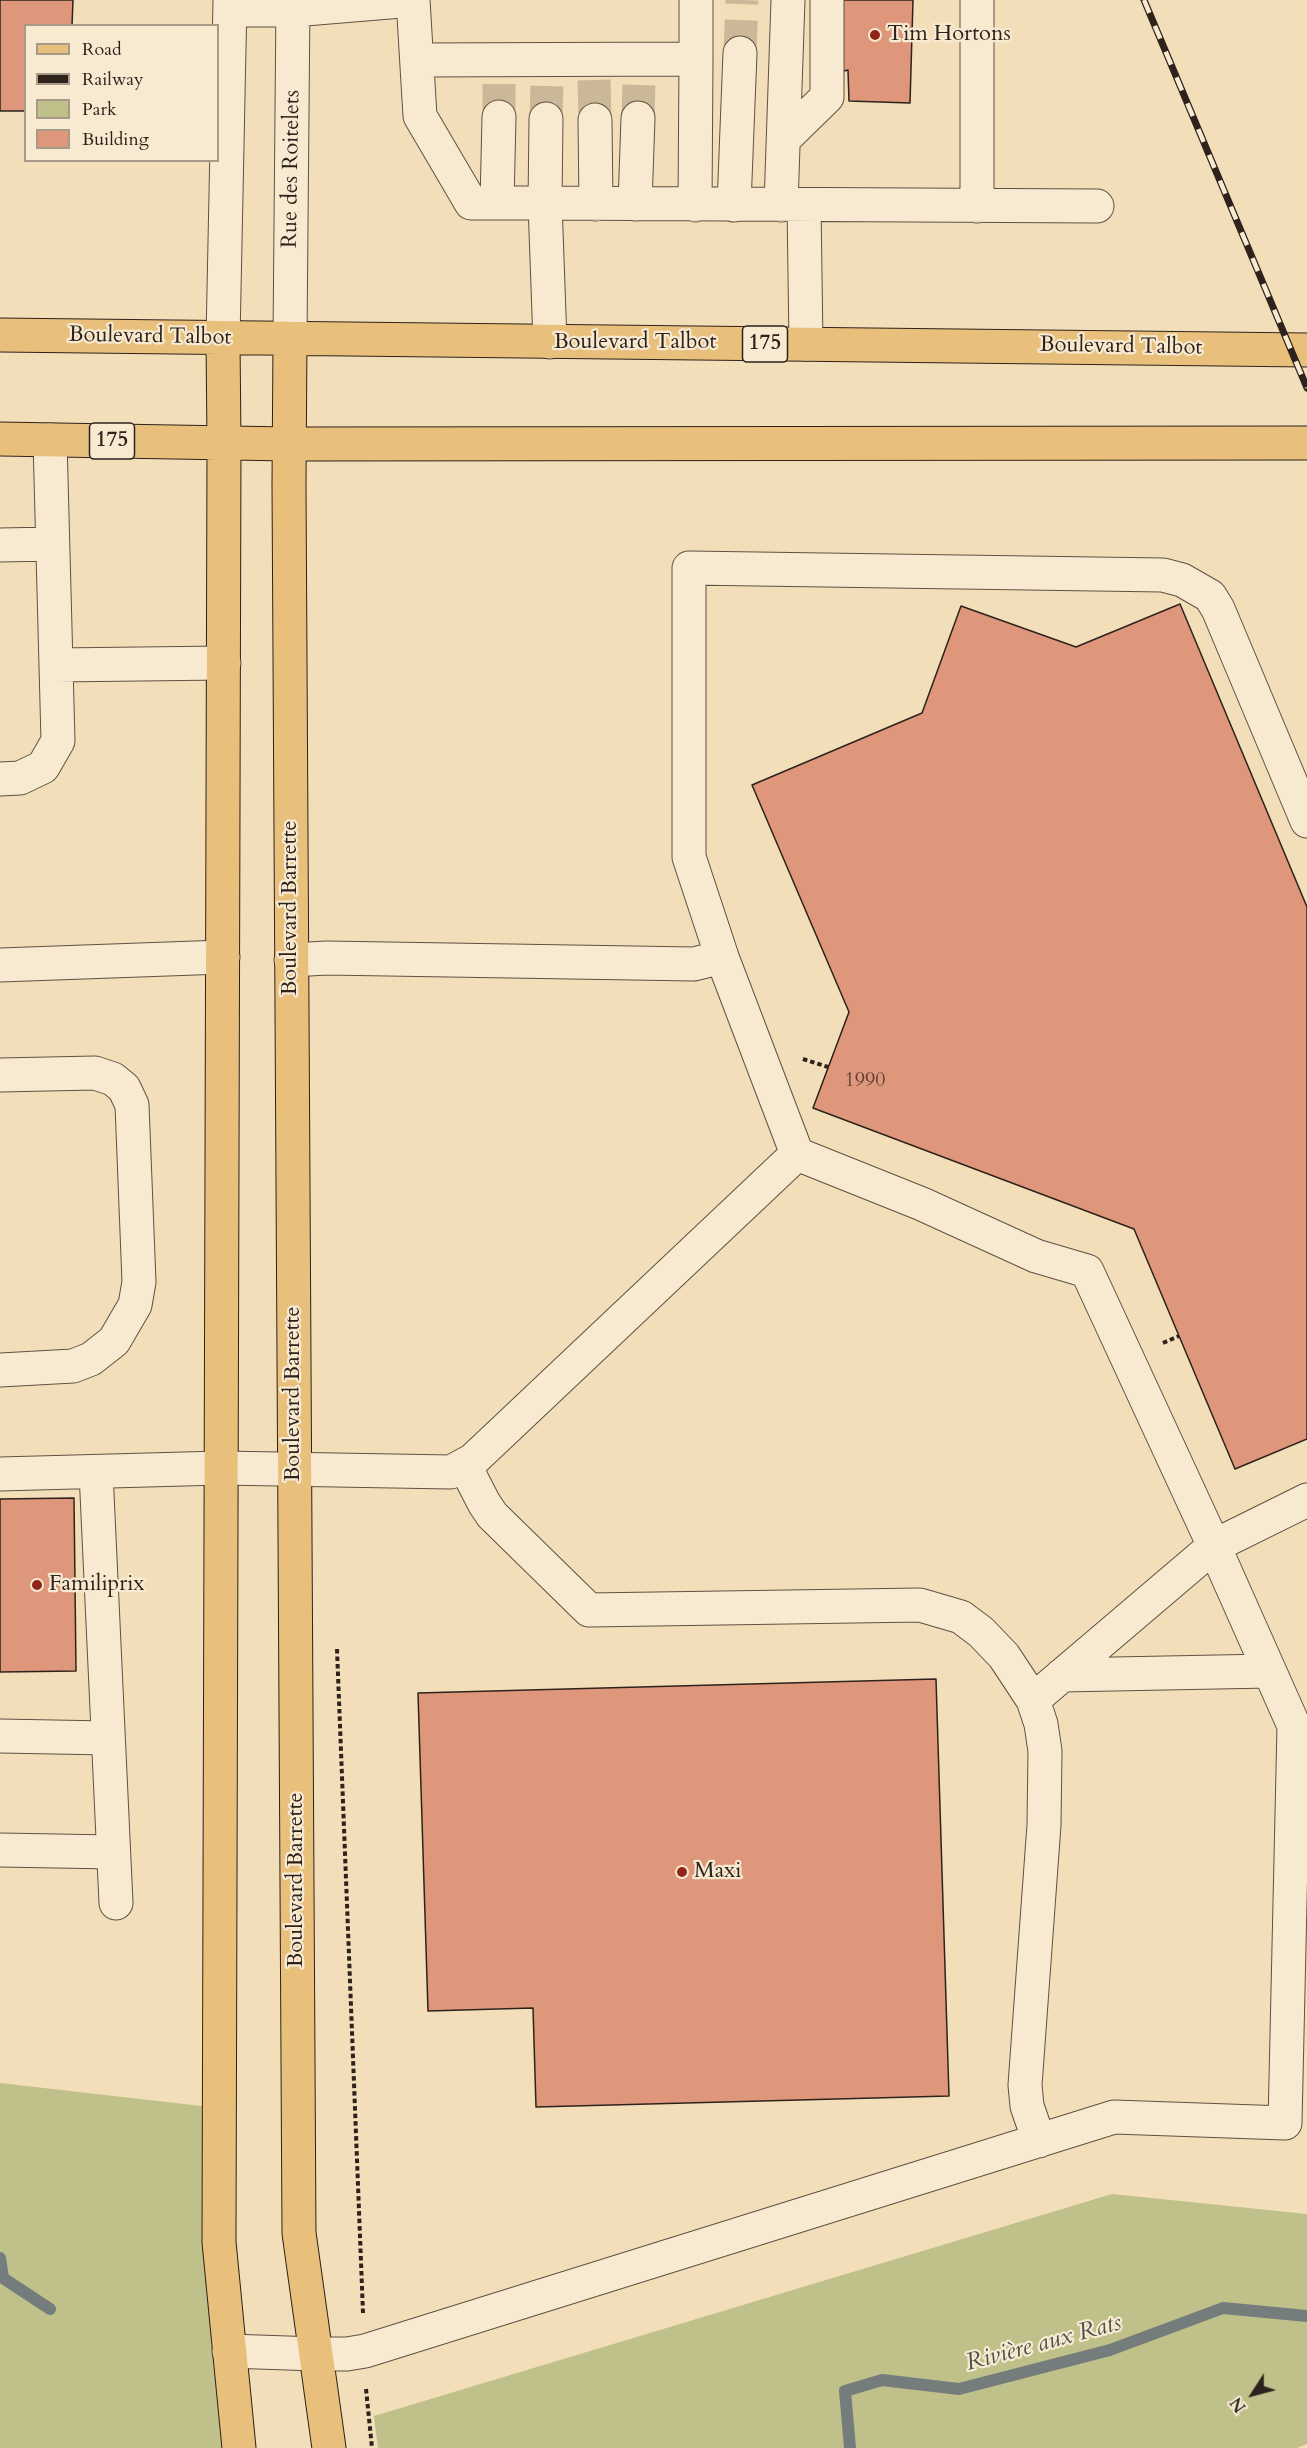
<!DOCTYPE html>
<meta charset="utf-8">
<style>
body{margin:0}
#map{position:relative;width:1307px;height:2448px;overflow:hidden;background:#f2deb8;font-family:Cardo,serif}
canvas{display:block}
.legend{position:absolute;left:24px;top:24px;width:195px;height:138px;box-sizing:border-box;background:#f7ead1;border:2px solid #a79a89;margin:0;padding:8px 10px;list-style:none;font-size:18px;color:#2e221c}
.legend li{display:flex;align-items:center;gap:12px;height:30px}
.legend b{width:30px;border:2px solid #a79a89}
.north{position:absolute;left:1223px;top:2364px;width:60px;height:60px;-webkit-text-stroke:4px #f7ead1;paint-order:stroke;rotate:234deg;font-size:16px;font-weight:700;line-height:24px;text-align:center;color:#2e221c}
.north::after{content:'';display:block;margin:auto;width:21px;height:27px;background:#2e221c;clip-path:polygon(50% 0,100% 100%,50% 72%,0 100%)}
</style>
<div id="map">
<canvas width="1307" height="2448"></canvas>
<ul class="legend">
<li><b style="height:8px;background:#e9bf7c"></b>Road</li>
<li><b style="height:8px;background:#2e221c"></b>Railway</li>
<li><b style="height:16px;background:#c0c08b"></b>Park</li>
<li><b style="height:16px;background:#df977c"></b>Building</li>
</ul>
<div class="north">N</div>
</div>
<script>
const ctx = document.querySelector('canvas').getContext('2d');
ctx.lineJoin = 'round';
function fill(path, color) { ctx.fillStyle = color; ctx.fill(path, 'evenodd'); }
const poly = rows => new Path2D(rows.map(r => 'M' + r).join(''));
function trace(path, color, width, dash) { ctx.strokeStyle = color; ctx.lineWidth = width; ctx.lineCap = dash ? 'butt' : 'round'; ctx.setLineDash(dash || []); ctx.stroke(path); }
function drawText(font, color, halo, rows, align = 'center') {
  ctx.font = font + ' Cardo,serif'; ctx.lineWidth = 4.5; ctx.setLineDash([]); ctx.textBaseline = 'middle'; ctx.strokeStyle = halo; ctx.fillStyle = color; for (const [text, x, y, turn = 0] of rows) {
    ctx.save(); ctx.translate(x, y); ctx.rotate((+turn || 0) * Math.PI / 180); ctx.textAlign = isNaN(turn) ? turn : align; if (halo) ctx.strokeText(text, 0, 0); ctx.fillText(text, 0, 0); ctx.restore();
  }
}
fill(poly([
 [0,2083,219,2108,239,2448,0,2448],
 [1112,2194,1307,2214,1307,2444,1297,2448,378,2448,374,2416]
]), '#c0c08b');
trace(poly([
 [0,2258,3,2278,50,2309],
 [850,2448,845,2391,882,2380,959,2389,1110,2350,1223,2308,1307,2316]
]), '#747d7b', 12);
const building = poly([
 [0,0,73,0,72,26,26,26,26,111,0,111,0,0],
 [839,0,913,0,910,103,849,101,848,70,836,73,839,0],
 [1180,604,1307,907,1307,1439,1235,1469,1134,1229,813,1108,849,1012,752,785,922,713,961,606,1076,647,1180,604],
 [74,1498,76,1671,0,1672,0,1499,74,1498],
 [936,1679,949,2096,536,2107,533,2008,428,2011,418,1693,936,1679]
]);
fill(building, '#df977c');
trace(building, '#2e221c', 1.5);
trace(poly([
 [740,53,742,0],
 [594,80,595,120],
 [499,117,499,80],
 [638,118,639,81],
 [546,119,547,83]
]), '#cbb899', 33, [33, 16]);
const minor = poly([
 [977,0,977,206],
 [230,10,293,10,413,0,420,116,471,203,545,203,550,342],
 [696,59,696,0],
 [417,60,696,59,695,205],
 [546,119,545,203,1097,206],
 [595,120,596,204],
 [785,138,827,97,827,0],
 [497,203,499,117],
 [635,204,638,118],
 [734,205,740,53],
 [781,205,788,0],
 [804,205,806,344],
 [223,339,230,0],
 [290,339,293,0],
 [0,545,52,544],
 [56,665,224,663],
 [0,779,20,778,43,767,58,741,50,440],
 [722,957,689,857,689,568,1163,575,1182,580,1210,596,1218,609,1307,821],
 [0,965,223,957],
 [0,1075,95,1073,113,1079,124,1088,132,1105,139,1282,135,1305,114,1341,91,1359,73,1366,0,1370],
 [465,1466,484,1503,492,1515,589,1610,920,1605,961,1617,981,1632,1004,1656,1033,1700,1041,1724,1045,1751,1044,1825,1025,2085,1027,2106,1039,2141],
 [96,1472,116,1903],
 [0,1474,221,1468,451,1472,473,1460,797,1154,722,957,694,964,327,958,291,960],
 [1062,1675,1269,1671],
 [1033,1700,1214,1546,1307,1500],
 [0,1736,108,1738],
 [0,1850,113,1852],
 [229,2351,316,2354,347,2354,365,2351,1114,2117,1285,2123,1294,1726,1214,1546,1087,1271,1036,1256,922,1204,797,1154]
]);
const major = poly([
 [0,335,1307,350],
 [223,339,224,443,219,2242,239,2448],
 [290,339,289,484,299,2233,329,2448],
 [0,439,289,444,1307,443]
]);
trace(minor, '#5f5143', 35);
trace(major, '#2e221c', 35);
trace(poly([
 [803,1059,828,1067],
 [1163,1343,1179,1336],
 [337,1649,363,2313],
 [366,2389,372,2448]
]), '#2e221c', 4, [4.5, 3]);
trace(minor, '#f7ead1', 33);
trace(major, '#e9bf7c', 33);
const rail = poly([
 [1144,0,1307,388]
]);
trace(rail, '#2e221c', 7);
trace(rail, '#f7ead1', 4.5, [14]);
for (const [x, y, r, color] of [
 [875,35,6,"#8f2418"],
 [37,1585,6,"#8f2418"],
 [682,1872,6,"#8f2418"]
]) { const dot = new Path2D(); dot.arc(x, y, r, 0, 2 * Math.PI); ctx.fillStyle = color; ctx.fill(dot); trace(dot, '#f7ead1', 2); }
drawText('20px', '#5a3f34', null, [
 ["1990",865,1081]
]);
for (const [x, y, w] of [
 [765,344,45],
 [112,441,45]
]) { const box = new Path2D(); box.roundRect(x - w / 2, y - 18, w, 36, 4.5); ctx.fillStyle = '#f7ead1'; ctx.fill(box); trace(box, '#2e221c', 1.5); }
drawText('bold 21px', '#2e221c', null, [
 ["175",765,344],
 ["175",112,441]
]);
drawText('22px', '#2e221c', '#f7ead1', [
 ["Tim Hortons",887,35],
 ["Familiprix",49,1585],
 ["Maxi",694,1872]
], 'left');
drawText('22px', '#2e221c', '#f7ead1', [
 ["Rue des Roitelets",292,169,-89],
 ["Boulevard Talbot",150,337,1],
 ["Boulevard Talbot",635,343],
 ["Boulevard Talbot",1121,347,1],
 ["Boulevard Barrette",291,908,-90],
 ["Boulevard Barrette",294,1394,-90],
 ["Boulevard Barrette",297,1880,-90]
]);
drawText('italic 24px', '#514f4c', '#f7ead1', [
 ["Rivière aux Rats",1044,2344,-15]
]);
</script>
